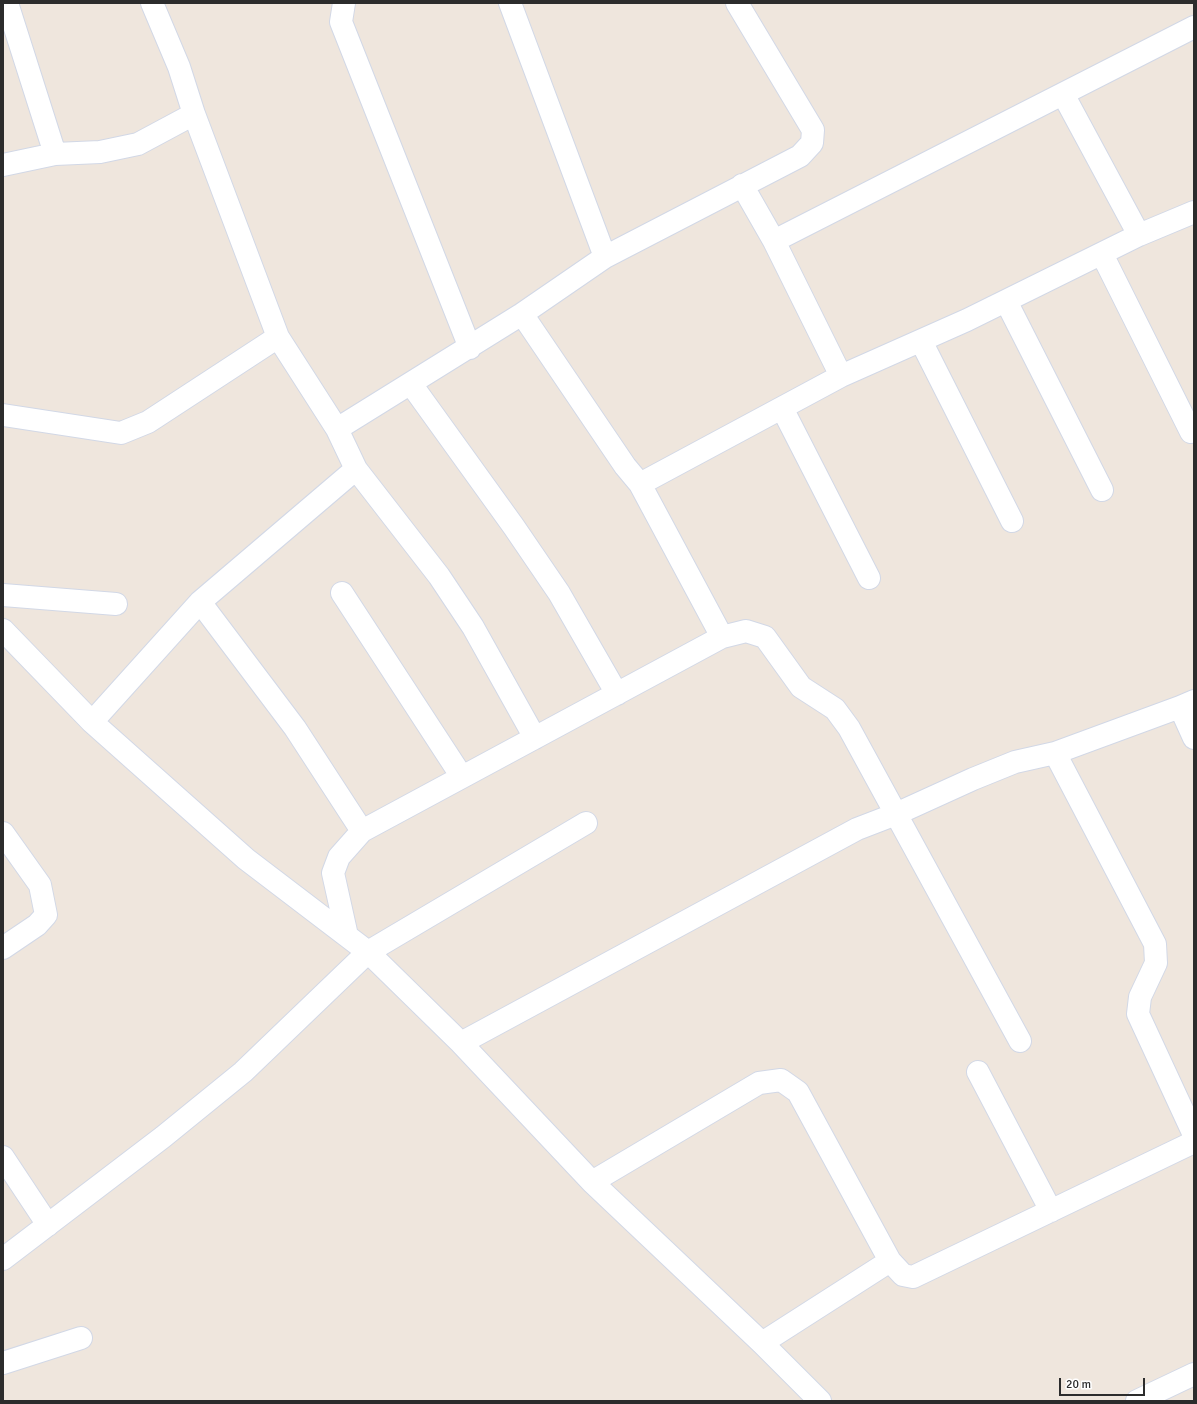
<!DOCTYPE html>
<style>
body{margin:0}
#map{position:relative;width:1197px;height:1404px;overflow:hidden;background:#efe6dd;font-family:Signika,sans-serif}
canvas{display:block}
.frame{position:absolute;inset:0;border:4px solid #2c2c2c;pointer-events:none}
.scale{position:absolute;left:1059px;top:1378px;width:86px;height:18px;box-sizing:border-box;border:2px solid #2c2c2c;border-top:0;padding-left:5px;font-size:12px;line-height:14px;white-space:nowrap;color:#2c2c2c;-webkit-text-stroke:3px #fff;paint-order:stroke}
</style>
<div id="map">
<canvas width="1197" height="1404"></canvas>
<div class="frame"></div>
<div class="scale">20 m</div>
</div>
<script>
const ctx = document.querySelector('canvas').getContext('2d');
ctx.lineJoin = 'round';
const poly = rows => new Path2D(rows.map(r => 'M' + r).join(''));
function trace(path, color, width, dash) { ctx.strokeStyle = color; ctx.lineWidth = width; ctx.lineCap = dash ? 'butt' : 'round'; ctx.setLineDash(dash || []); ctx.stroke(path); }
const street = poly([
 [7,3,55,154,100,152,138,144,194,114,278,337],
 [152,3,179,67,194,114],
 [344,3,341,22,470,348],
 [510,3,605,257],
 [1063,94,1139,235],
 [3,165,55,154],
 [742,185,774,241,841,376,967,320,1139,235,1194,212],
 [774,241,1194,27],
 [1102,254,1191,432],
 [1006,301,1102,490],
 [522,314,625,466,640,484,841,376],
 [921,341,1012,521],
 [411,384,514,527,559,593,617,694],
 [782,408,869,578],
 [3,415,121,433,148,422,278,337,337,429,356,469],
 [337,429,522,314,605,257,800,156,812,143,813,130,737,3],
 [640,484,722,637],
 [342,593,462,777],
 [3,595,116,604],
 [200,602,295,728,362,831],
 [3,630,92,722,246,859,347,936],
 [1194,701,1180,707,1194,738],
 [1180,707,1055,753,1155,944,1156,963,1140,997,1138,1014,1194,1135],
 [92,722,200,602,356,469,439,576,473,627,535,738],
 [3,833,40,885,46,915,37,925,3,948],
 [461,1043,368,952,347,936,333,873,339,857,362,831,722,637,746,631,765,637,801,687,835,709,849,728,1020,1041],
 [978,1072,1051,1211],
 [3,1157,48,1225],
 [592,1182,461,1043,857,829,896,814,973,779,1015,762,1055,753],
 [3,1259,163,1137,243,1072,368,952,586,823],
 [762,1343,890,1261],
 [3,1363,81,1338],
 [820,1401,762,1343,592,1182,759,1083,781,1080,798,1092,890,1261,903,1275,913,1277,1194,1142],
 [1137,1401,1194,1374]
]);
trace(street, '#d2d8e6', 24);
trace(street, '#fff', 22);
</script>
